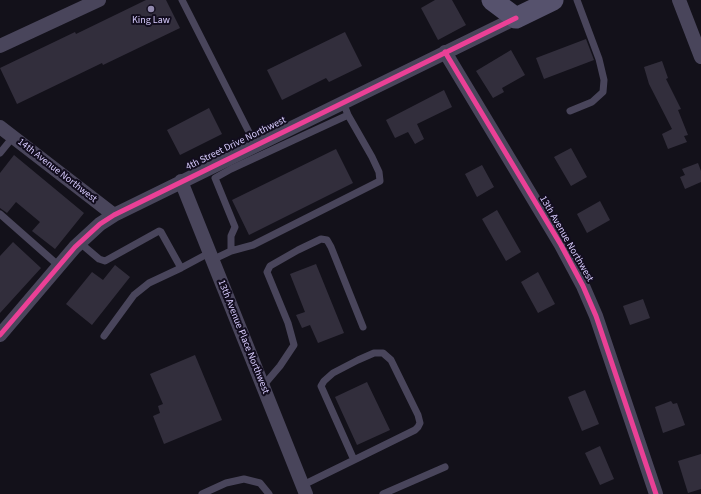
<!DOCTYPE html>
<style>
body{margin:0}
canvas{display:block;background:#13111a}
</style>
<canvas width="701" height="494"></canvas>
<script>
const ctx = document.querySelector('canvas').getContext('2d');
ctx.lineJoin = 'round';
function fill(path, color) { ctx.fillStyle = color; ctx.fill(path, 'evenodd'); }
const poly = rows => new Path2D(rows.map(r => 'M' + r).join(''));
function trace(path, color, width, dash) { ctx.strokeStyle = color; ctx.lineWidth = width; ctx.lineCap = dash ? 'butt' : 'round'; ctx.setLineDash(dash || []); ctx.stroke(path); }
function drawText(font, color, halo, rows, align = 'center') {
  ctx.font = font + ' "Source Sans 3",sans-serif'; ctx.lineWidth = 4; ctx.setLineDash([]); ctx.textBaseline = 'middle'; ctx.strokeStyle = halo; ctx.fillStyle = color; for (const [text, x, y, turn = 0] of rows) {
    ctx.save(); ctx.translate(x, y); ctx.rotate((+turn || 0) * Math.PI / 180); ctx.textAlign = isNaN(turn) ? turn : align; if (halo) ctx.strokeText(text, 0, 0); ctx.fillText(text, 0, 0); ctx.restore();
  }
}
fill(poly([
 [146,0,166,0,180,28,103,65,102,63,17,104,0,68,75,32,76,34],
 [435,0,452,0,466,25,438,40,421,8],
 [345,32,362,66,329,82,326,78,282,100,267,70],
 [586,39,594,60,544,79,536,58],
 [511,50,525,75,502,88,504,92,493,98,476,71],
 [662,61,668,78,666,79,681,109,678,110,688,135,684,136,687,142,668,149,662,134,672,129,649,84,644,67],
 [444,90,452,107,417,124,424,139,415,144,408,132,395,138,386,120],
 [209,108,222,134,180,155,167,130],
 [571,148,587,177,571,186,554,157],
 [336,149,353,183,249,235,232,200],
 [14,155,84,213,55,249,32,231,40,222,16,202,7,213,0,208,0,173],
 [698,163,701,171,701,182,685,189,680,177,685,175,682,169],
 [482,165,494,187,477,197,465,174],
 [600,201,610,220,587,233,577,214],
 [497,210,521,252,506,261,482,219],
 [13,242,41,268,0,313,0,256],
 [316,264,344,333,318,343,310,325,302,328,296,315,305,312,290,274],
 [115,265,130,277,92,325,66,304,92,272,103,280],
 [538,272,555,304,538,313,521,282],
 [643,299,650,318,630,325,623,306],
 [195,355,222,420,164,444,153,416,160,413,158,406,163,404,150,374],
 [367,382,390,430,357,445,335,397],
 [585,390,599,424,582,431,568,397],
 [671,401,673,404,677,403,685,425,663,433,655,407],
 [600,446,614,479,600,485,585,453],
 [701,454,701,489,688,493,678,461]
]), '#322e3c');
trace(poly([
 [182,0,255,144],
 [570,111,592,102,603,92,604,80,599,59,577,0],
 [0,153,13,137],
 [0,214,59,266],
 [79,242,99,259,105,261,159,231,161,232,181,268,209,253],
 [231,251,231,236,235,227,215,178,231,169,348,115],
 [212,260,231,251,253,245,380,181,379,172,372,157,348,115,343,102],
 [104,336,134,295,149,283,181,268],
 [263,386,280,366,294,345,288,323,267,272,270,266,298,250,321,239,327,240,331,247,363,327],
 [303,485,354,460,415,430,418,427,420,423,418,415,391,360,383,353,374,353,358,360,333,373,324,381,321,386,354,460],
 [202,494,226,483,244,479,260,483,269,494],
 [383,494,445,467]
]), '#49455b', 7);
trace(poly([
 [679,0,701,57],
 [0,46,99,0],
 [445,52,561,245,583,286,596,316,656,494],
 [0,127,114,215],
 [181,181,306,494],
 [0,335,75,247,100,224,114,215,516,18]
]), '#49455b', 14);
trace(poly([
 [492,0,516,18,553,0]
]), '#56526d', 21);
trace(poly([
 [445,52,561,245,583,286,596,316,656,494],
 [0,335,75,247,100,224,114,215,516,18]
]), '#ea4096', 5);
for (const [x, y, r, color] of [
 [151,9,4,"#928aae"]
]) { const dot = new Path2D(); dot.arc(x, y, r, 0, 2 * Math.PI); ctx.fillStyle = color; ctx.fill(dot); trace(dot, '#120d1e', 1.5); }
drawText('10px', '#d7cbfd', '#120d1e', [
 ["King Law",151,21]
]);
drawText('10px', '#d7cbfd', '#120d1e', [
 ["4th Street Drive Northwest",236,144,-26],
 ["14th Avenue Northwest",57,171,38],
 ["13th Avenue Northwest",566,239,60],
 ["13th Avenue Place Northwest",243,337,68]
]);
</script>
